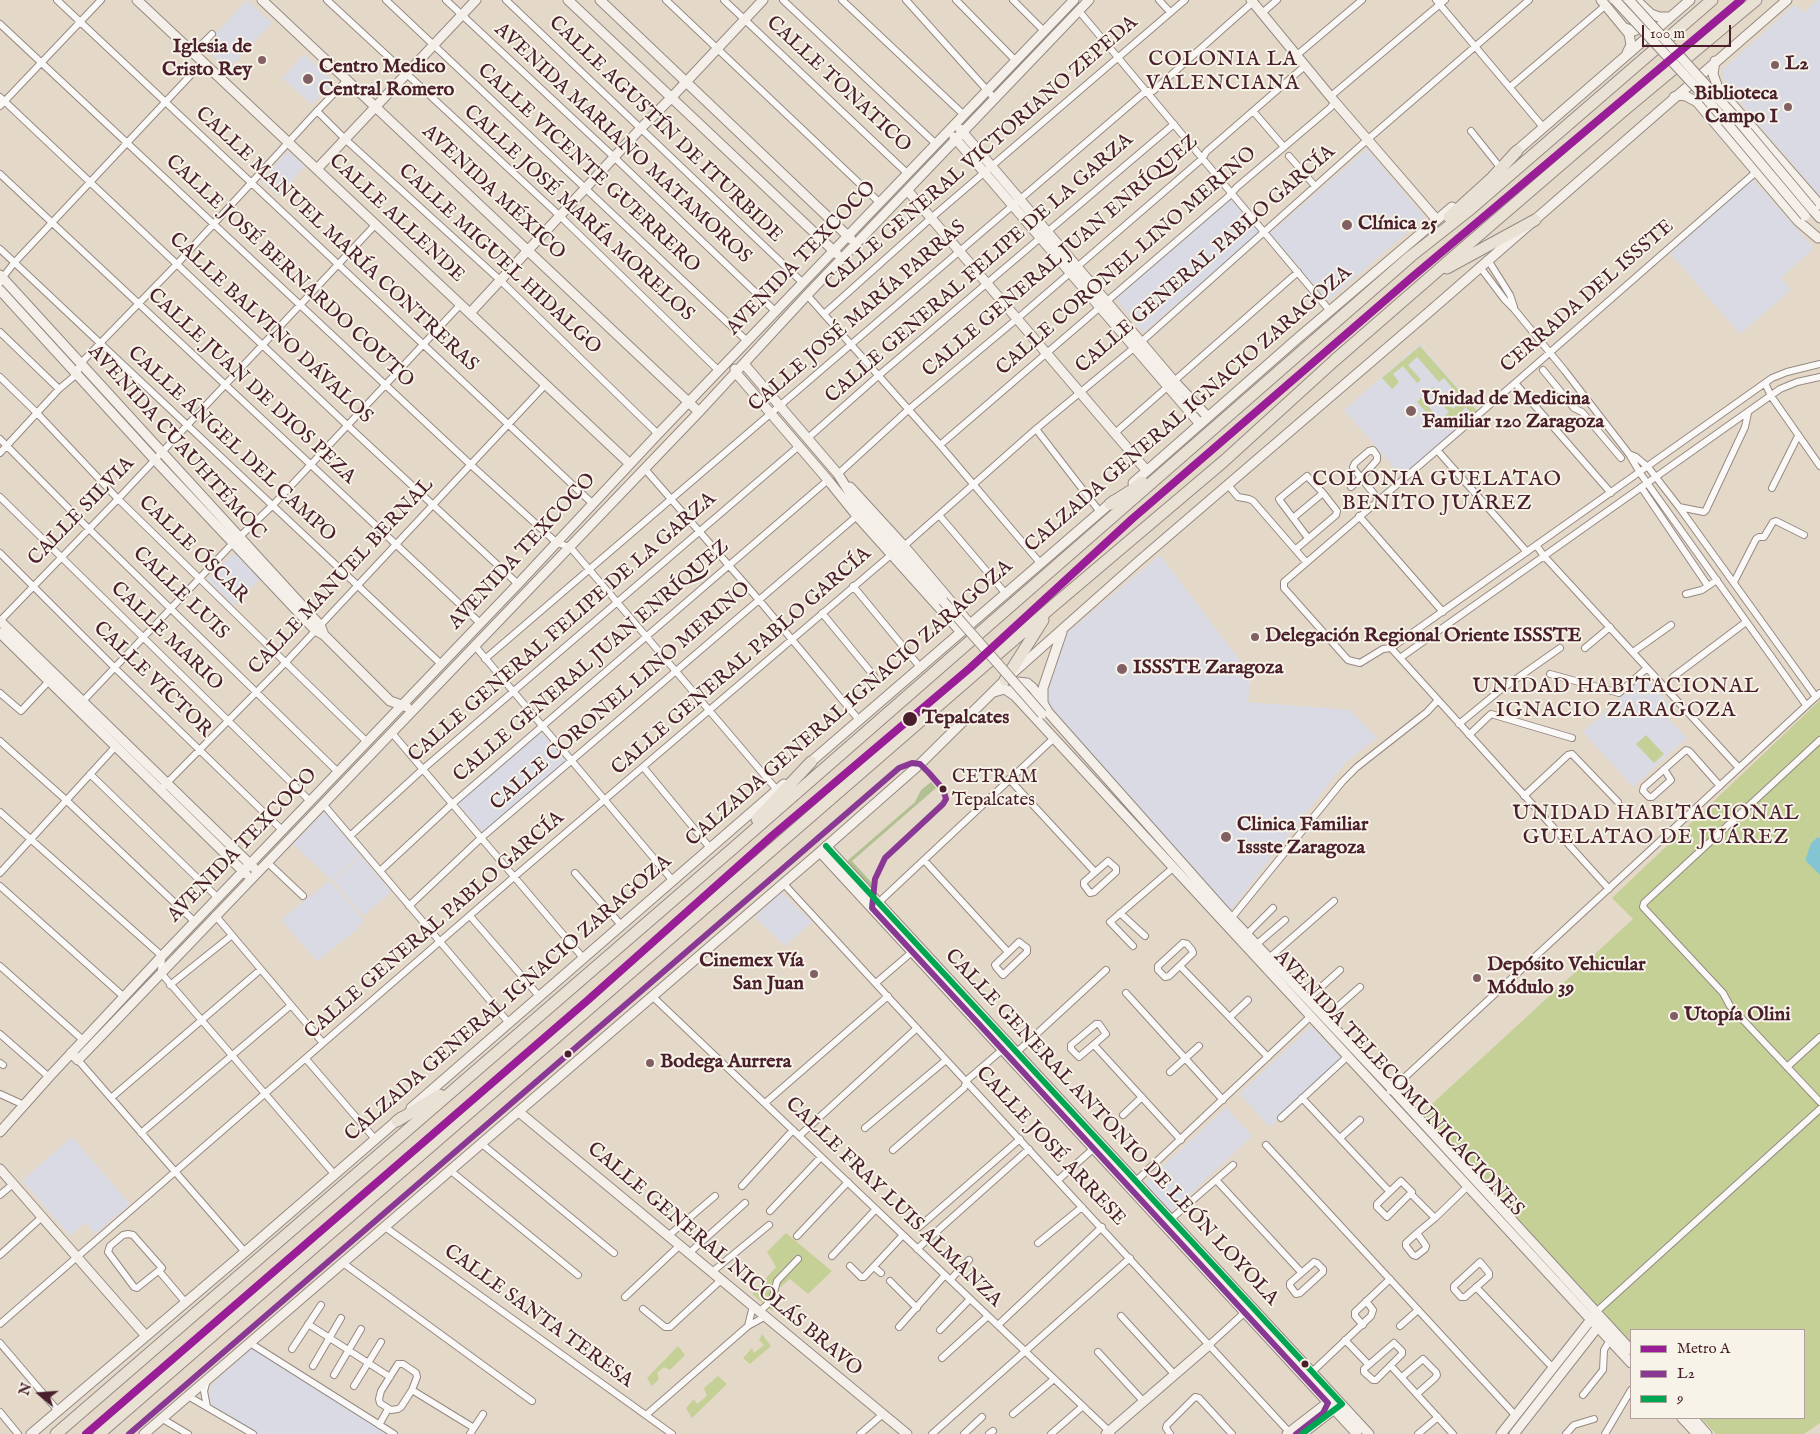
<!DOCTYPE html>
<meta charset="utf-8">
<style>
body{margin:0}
#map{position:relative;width:1820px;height:1434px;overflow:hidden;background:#e4d9c8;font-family:"IM FELL English",serif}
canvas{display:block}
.legend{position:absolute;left:1630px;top:1329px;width:175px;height:90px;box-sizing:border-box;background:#f7f3e8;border:1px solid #b29e9c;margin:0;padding:6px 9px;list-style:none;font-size:15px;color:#4a1f2b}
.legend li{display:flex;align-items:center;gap:10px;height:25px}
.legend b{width:25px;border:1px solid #b29e9c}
.north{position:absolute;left:15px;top:1369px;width:50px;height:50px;-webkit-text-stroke:4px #f7f3e8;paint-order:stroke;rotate:288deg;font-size:14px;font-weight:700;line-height:20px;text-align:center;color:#4a1f2b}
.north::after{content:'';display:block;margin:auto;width:18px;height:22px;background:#4a1f2b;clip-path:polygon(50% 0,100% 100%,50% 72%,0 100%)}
.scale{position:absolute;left:1642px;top:25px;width:89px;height:22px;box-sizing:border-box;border:2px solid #4a1f2b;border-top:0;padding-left:6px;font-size:15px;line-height:18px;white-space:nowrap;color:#4a1f2b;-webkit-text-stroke:4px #f7f3e8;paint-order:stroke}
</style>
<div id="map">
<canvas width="1820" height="1434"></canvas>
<ul class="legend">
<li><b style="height:6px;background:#981d97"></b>Metro A</li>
<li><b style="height:6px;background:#893894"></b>L2</li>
<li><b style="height:6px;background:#00a651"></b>9</li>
</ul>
<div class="north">N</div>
<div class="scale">100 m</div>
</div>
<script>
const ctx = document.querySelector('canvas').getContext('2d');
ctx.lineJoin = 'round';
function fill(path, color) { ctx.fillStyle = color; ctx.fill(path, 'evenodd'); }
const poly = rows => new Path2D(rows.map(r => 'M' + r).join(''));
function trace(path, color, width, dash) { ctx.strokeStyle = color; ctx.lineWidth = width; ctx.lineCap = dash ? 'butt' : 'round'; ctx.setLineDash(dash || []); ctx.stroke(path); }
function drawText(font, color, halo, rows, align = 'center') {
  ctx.font = font + ' "IM FELL English",serif'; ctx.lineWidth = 4; ctx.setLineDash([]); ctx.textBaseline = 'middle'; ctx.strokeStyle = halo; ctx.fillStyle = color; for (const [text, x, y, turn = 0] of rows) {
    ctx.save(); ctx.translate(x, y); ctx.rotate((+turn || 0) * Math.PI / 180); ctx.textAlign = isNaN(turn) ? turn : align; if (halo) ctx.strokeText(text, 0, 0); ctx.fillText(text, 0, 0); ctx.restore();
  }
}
fill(poly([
 [247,0,272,23,228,70,203,47],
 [1817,0,1820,0,1820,196,1753,118,1723,78,1722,70,1795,4,1803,13],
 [304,54,334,81,312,105,282,78],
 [1367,149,1425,217,1328,301,1270,233],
 [288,151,305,166,278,196,261,181],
 [1753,179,1814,248,1781,278,1791,290,1740,334,1670,253],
 [1231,197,1260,232,1143,333,1116,299],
 [1420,344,1479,412,1402,477,1344,410],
 [234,553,260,579,234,605,207,579],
 [1160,555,1251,675,1248,702,1350,710,1377,738,1346,762,1229,912,1045,699,1068,632],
 [1644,676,1672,707,1664,714,1687,738,1633,787,1583,732],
 [541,732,567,762,483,833,458,803],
 [324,812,360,855,331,880,293,844],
 [361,856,391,892,363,916,333,880],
 [330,880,364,921,358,926,359,928,317,961,281,920],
 [781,892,812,922,785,946,755,917],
 [1311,1026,1342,1059,1270,1127,1239,1094],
 [1226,1107,1252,1136,1171,1212,1144,1184],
 [72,1137,130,1204,95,1234,85,1223,70,1236,22,1181],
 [252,1348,390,1434,258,1434,215,1409,210,1403,208,1394,211,1385]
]), '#d9dae3');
fill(poly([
 [1420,346,1478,412,1473,416,1466,407,1441,429,1417,402,1421,398,1440,420,1449,412,1430,390,1434,387,1453,409,1462,400,1444,378,1439,382,1417,357,1408,365,1421,380,1417,383,1403,366,1393,374,1399,382,1392,389,1382,378],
 [1820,700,1820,1423,1804,1434,1716,1434,1701,1418,1804,1418,1804,1330,1631,1330,1631,1342,1421,1114,1633,919,1612,898],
 [1646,735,1664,754,1654,763,1636,744],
 [786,1233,832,1271,808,1294,790,1279,777,1290,783,1299,772,1311,752,1294,776,1267,767,1252],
 [762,1334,771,1346,750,1364,743,1358,752,1348,754,1353,764,1345,759,1340],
 [678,1346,685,1355,670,1370,664,1367,657,1373,659,1379,652,1386,647,1378],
 [718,1376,727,1384,692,1418,686,1408,694,1399,697,1404,707,1396,704,1388]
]), '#c5d097');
fill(poly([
 [931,782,936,788,852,861,872,883,872,888,846,862,915,802,921,790]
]), '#b1c090');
fill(poly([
 [1818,837,1820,838,1820,875,1806,861,1806,858,1811,843]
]), '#83c5d3');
const street = poly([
 [57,0,593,504],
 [327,0,560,216,719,371],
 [386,0,747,341],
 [446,0,615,158,776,312],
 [506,0,803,283],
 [666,0,880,203],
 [724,0,908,174],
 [783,0,936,144],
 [842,0,964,115],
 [906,0,995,99],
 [956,0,1016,61],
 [1013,0,1044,31],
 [1159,0,1170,12],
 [1436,0,1543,127],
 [1079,11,1330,311],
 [1262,13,1277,0],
 [0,24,471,465,557,543,570,547,777,790],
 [193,53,212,34],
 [1297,55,1362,0],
 [1510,87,1606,5],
 [1331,96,1445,0],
 [0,97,347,425,518,584],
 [0,106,101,0],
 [317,111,345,139,500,280,658,434],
 [1253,111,1284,147],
 [1471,131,1499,166],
 [1289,156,1315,186],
 [0,174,480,623],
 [0,249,441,664],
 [1488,260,1510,295,1514,307],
 [1480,267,1505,300,1514,309,1565,371,1629,454,1640,473,1806,705],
 [0,283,3,277,14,263,203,62],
 [807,295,940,445,1041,564],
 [824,314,930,219,1185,0],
 [0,332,59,389],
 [1543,370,1574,408,1582,412,1621,458],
 [0,377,37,413,118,499,367,742],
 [1515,383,1611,493],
 [1765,383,1771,396,1820,466],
 [1036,429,1100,512],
 [1115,433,1298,272],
 [808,438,878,376,1174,124],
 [0,439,89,529,338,772],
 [940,445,1229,196,1237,187,1330,108,1335,102],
 [1437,450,1527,552],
 [0,453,59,389,77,374,80,364,177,264,317,111,347,80],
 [1629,454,1636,457,1648,467,1679,507,1816,697],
 [644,468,759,600,859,720],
 [838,474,908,410,1018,318,1203,158,1206,152,1306,65],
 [1228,485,1238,497,1249,499,1253,501,1306,562],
 [1351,487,1361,478,1377,460,1377,456,1373,450,1369,451,1355,463,1353,467,1354,469,1361,478,1379,500],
 [1641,487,1708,586],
 [1772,488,1798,436],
 [0,497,310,801],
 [1679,507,1704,512,1706,510,1745,427,1748,413],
 [939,515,1006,594],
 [1359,516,1443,612],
 [1293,518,1323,493],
 [1536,545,1544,556,1739,768],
 [904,546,1036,429,1141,342,1367,140,1529,0],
 [1296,549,1336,515,1337,511,1323,493,1307,476,1279,499,1281,502,1308,538],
 [0,553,115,668,282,830],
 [1734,582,1756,539,1759,537,1764,537,1773,522,1776,521,1804,535],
 [853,586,920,667],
 [1686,594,1702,590,1717,580],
 [822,613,874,676],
 [0,621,118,499,376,224],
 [475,646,673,881],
 [1391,648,1383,649,1360,663,1348,660,1284,588,1284,582,1515,383,1756,172],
 [1391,648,1772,378,1787,372,1820,364],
 [1391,648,1609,889],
 [1585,648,1610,627],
 [1633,652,1671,625],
 [1400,658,1780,389,1797,382,1820,377],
 [485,659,1146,91,1153,91,1253,2],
 [1550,674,1619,693,1647,668],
 [1673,677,1746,622],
 [0,693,21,711,49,681],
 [82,702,233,543,273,505,461,304],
 [1459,724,1499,691,1560,648],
 [392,733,584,959],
 [1469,735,1491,714,1572,738],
 [1820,740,1644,903,1643,907,1723,993,1730,1006,1820,1102],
 [0,741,66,800,195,922],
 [644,768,711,849],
 [1664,769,1671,780,1652,797,1649,797,1643,791,1644,787,1686,750,1689,751,1720,786],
 [90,774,218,898],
 [1009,779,1095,872],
 [160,790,286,662,546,384],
 [1524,796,1568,755,1572,754,1618,802],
 [323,804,509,1023],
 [0,812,162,956,161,973,335,1175],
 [350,836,423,769,799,446],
 [924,860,1008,952],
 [1108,861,1116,868,1116,872,1094,892,1090,893,1084,885,1084,882,1108,861],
 [267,862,303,896],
 [380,871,452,804,828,480],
 [0,873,115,747],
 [575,873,622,926],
 [783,883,1291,1434],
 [0,886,124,997],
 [877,904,1054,738],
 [409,906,481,838,857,516],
 [1120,913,1145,936],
 [215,915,323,1043],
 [470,916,539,996],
 [1229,921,1342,782,1357,767,1427,712,1438,700],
 [1247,934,1273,908],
 [1019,942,1027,948,1027,952,1003,975,996,967,995,965,1019,942],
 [1183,943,1187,944,1192,950,1193,953,1169,976,1165,977,1158,970,1158,966,1183,943],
 [1257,944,1285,920],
 [1133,946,1110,922,1174,867],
 [1269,958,1334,901],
 [0,966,83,1040],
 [1180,966,1268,1057],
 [877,982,912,952],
 [170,985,231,936],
 [1126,993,1223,1100],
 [652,996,1111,1433],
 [1308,999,1340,970],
 [1230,1017,1248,1000],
 [1325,1018,1360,987],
 [1096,1024,1099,1024,1106,1034,1079,1057,1071,1049,1071,1045,1096,1024],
 [0,1034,49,1077],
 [1094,1045,1181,1140],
 [1017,1052,1106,970],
 [306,1059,375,1139],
 [78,1060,245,1252],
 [0,1063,3,1065],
 [1787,1067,1820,1037],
 [1170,1072,1199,1046],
 [1390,1091,1820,693],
 [0,1094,24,1105],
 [111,1098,260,970],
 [1302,1098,1389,1191],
 [765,1103,888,996],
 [1123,1115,1142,1097],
 [1281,1118,1348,1056],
 [865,1128,946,1060],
 [141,1133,290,1006],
 [799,1136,917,1028],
 [1340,1138,1360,1120],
 [482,1144,614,1253],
 [1266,1145,1516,1416],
 [893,1150,964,1088,967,1080,1002,1050],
 [451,1171,578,1275],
 [1058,1180,1093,1149],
 [1136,1181,1311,1016],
 [1217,1181,1301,1272],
 [1401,1181,1412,1192,1387,1217,1377,1207,1377,1204,1401,1181],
 [742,1186,793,1130],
 [1411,1194,1435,1218],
 [0,1195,13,1184],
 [770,1211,821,1157],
 [1171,1219,1233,1165],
 [385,1227,672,1434],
 [919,1227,1020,1139],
 [1417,1233,1426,1246,1425,1249,1416,1256,1413,1255,1406,1246,1406,1243,1417,1233,1435,1218,1468,1186],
 [128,1234,133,1235,162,1268,137,1288,134,1287,108,1252,110,1246,123,1235,128,1234],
 [668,1236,715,1196],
 [797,1236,848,1182],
 [1038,1243,1082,1207],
 [917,1249,1029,1149],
 [688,1254,745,1203],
 [0,1255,42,1217],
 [832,1256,876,1209],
 [1314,1262,1317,1263,1323,1269,1323,1272,1300,1293,1296,1294,1290,1286,1290,1283,1314,1262],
 [1480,1262,1489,1273,1489,1276,1465,1297,1461,1297,1454,1289,1454,1286,1480,1262],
 [343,1263,532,1401],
 [850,1266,861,1277,864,1277,903,1235],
 [874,1267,881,1273],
 [159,1271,186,1303],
 [712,1272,769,1225],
 [950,1280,969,1260],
 [890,1281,917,1308],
 [1476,1287,1553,1368],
 [625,1297,679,1246],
 [643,1309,665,1327,670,1327,721,1280],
 [760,1311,772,1300,777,1281,798,1259],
 [1596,1312,1820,1109],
 [1121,1316,1175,1375],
 [0,1324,514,877,892,554],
 [308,1324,390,1377],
 [998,1325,1102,1227],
 [1363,1325,1355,1316,1355,1312,1390,1279],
 [748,1326,753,1306],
 [1400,1326,1418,1310],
 [899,1327,945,1275],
 [940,1330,970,1299],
 [1345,1340,1368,1364],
 [0,1343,58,1411],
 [250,1343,394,1434],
 [1394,1343,1402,1351,1402,1354,1376,1380,1373,1380,1364,1372,1364,1369,1394,1343],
 [1209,1345,1244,1313],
 [292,1349,321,1305],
 [1098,1352,1144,1402],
 [942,1358,988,1316],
 [398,1364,403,1364,412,1370,416,1373,417,1377,412,1390,401,1407,398,1409,391,1410,380,1403,379,1399,381,1391,398,1364],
 [313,1366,341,1318],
 [1391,1366,1453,1434],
 [1313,1371,1371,1316,1373,1310,1366,1301],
 [334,1375,361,1329],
 [1402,1377,1423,1359,1436,1372,1437,1375,1435,1378,1417,1394],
 [354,1386,381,1342],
 [412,1390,474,1428],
 [1583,1395,1603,1370,1604,1350,1610,1340],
 [188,1396,253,1434],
 [207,1407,204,1391,207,1380],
 [0,1412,18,1434],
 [1013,1414,1054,1379],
 [646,1415,748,1326,766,1316],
 [161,1418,188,1434],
 [379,1425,388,1409],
 [470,1434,483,1414],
 [860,1434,883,1414],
 [932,1434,1130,1258],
 [964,1434,982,1417],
 [989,1434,993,1431],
 [1051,1434,1083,1406],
 [1170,1434,1166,1428,1167,1425,1195,1397,1199,1398,1232,1434],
 [1418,1434,1438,1417],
 [1566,1434,1574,1425,1594,1419],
 [1605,1434,1631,1390]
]);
const secondary = poly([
 [137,0,630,464],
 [262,0,699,412],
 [568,0,837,254],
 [600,0,851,239],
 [1251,0,1335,102,1437,220],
 [1601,0,1629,34,1631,45,1627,53],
 [1636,0,1651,14,1659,17,1670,17],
 [1625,28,1634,31,1643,27,1647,18,1645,9],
 [1715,61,1713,74,1718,88,1820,205],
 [1674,97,1678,95,1686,96,1697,102,1798,221,1818,238],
 [960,129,1174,381,1208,417],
 [954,137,1200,424],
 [1513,154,1690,0],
 [317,169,476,0],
 [908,191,1147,471],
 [1812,209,1820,218],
 [0,275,320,625,324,635],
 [0,290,155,460,315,630,324,635,390,701,407,707],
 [470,313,641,128,672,97,763,0],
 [744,364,838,474,856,503,943,601],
 [735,369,736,373,828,480,857,516,961,632],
 [1133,483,1298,338,1452,207],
 [850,487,904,546,970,624],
 [0,621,254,868],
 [1062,632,1043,688,1043,703,1048,712,1222,908,1392,1089,1631,1350],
 [0,633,246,874],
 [1013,689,1017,682,1027,683,1033,688,1041,701],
 [994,692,1005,689,1015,696,1631,1363],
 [806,766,1114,500],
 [826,846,1369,1434],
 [820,852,1357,1434],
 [71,1053,78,1060,699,412,807,295,1089,0],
 [411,1108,784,784],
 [519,1112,907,1434],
 [0,1132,49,1077,162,956,518,584,658,434,1074,0],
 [0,1169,146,1336],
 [1682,1418,1697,1434],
 [1693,1418,1707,1434],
 [31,1434,245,1252,401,1117],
 [144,1434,820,852,920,764,1005,680,1139,561,1429,312,1787,0],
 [1106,1434,1209,1345],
 [1287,1434,1331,1400],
 [1302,1434,1337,1407],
 [1501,1434,1593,1317],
 [1514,1434,1600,1324]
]);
const highway = poly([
 [1449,217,1492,178,1517,151],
 [1447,268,1535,220],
 [1110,504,1132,490,1142,482],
 [1005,680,1043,620],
 [757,819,811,762],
 [397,1121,440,1095],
 [56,1434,738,844,1411,256,1468,211,1712,0],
 [99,1434,1054,605,1224,461,1335,360,1458,253,1623,111,1756,0]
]);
trace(street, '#968983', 8);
trace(secondary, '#968983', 11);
trace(highway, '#968983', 13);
trace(street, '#fbf9f7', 6);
trace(secondary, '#f4f0e9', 9);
trace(highway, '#eae1d5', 11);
const secondaryBridge = poly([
 [1615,0,1705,97,1805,216],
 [1629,0,1736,118,1812,209],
 [943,601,1042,714]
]);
trace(secondaryBridge, '#968983', 11, []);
trace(secondaryBridge, '#f4f0e9', 9);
trace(poly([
 [129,1434,899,768,912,763,920,764,929,773,943,789,946,799,943,804,885,858,875,879,872,908,1328,1403,1323,1413,1296,1434]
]), '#893894', 6);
trace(poly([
 [826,846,1342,1404,1302,1434]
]), '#00a651', 6);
trace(poly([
 [86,1434,588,1000,773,835,970,668,1132,519,1411,278,1741,0]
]), '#981d97', 8);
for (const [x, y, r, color] of [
 [262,60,5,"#806062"],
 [1775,65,5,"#806062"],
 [308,79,6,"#806062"],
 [1788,107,5,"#806062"],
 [1347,225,6,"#806062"],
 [1411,411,6,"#806062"],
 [1255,637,5,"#806062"],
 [1122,669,6,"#806062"],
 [910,719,8,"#4a1f2b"],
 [943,789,4.5,"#4a1f2b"],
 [1226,837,6,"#806062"],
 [814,974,5,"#806062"],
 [1477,978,5,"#806062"],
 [1674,1016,5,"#806062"],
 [568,1054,4.5,"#4a1f2b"],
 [650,1063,5,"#806062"],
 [1305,1364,4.5,"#4a1f2b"]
]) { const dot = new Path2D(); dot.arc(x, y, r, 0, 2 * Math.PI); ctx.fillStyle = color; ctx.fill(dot); trace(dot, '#f7f3e8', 2); }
drawText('19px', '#4a1f2b', '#f7f3e8', [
 ["CETRAM",952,778],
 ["Tepalcates",952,801]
], 'left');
drawText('bold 20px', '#4a1f2b', '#f7f3e8', [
 ["Iglesia de",252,48,"right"],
 ["Cristo Rey",252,71,"right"],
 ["L2",1785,65],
 ["Centro Medico",319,68],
 ["Central Romero",319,91],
 ["Biblioteca",1778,95,"right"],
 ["Campo I",1778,118,"right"],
 ["Clínica 25",1358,225],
 ["Unidad de Medicina",1422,400],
 ["Familiar 120 Zaragoza",1422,423],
 ["Delegación Regional Oriente ISSSTE",1265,637],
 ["ISSSTE Zaragoza",1133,669],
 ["Clinica Familiar",1237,826],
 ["Issste Zaragoza",1237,849],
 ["Cinemex Vía",804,962,"right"],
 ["San Juan",804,985,"right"],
 ["Depósito Vehicular",1487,966],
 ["Módulo 39",1487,989],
 ["Utopía Olini",1684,1016],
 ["Bodega Aurrera",660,1063]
], 'left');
drawText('20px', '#4a1f2b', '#f7f3e8', [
 ["CALLE TONATICO",838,85,43],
 ["CALLE AGUSTÍN DE ITURBIDE",665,130,44],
 ["AVENIDA MARIANO MATAMOROS",622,144,43],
 ["CALLE GENERAL VICTORIANO ZEPEDA",982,154,-41],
 ["CALLE VICENTE GUERRERO",588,169,43],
 ["AVENIDA MÉXICO",493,193,43],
 ["CALLE JOSÉ MARÍA MORELOS",578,214,43],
 ["CALLE ALLENDE",396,219,43],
 ["CALLE MANUEL MARÍA CONTRERAS",336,240,43],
 ["CALLE GENERAL JUAN ENRÍQUEZ",1061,257,-41],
 ["AVENIDA TEXCOCO",802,259,-46],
 ["CALLE MIGUEL HIDALGO",499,260,43],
 ["CALLE GENERAL PABLO GARCÍA",1206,260,-41],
 ["CALLE CORONEL LINO MERINO",1127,262,-41],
 ["CALLE GENERAL FELIPE DE LA GARZA",980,269,-41],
 ["CALLE JOSÉ BERNARDO COUTO",289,272,43],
 ["CERRADA DEL ISSSTE",1588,297,-41],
 ["CALLE JOSÉ MARÍA PARRAS",858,317,-41],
 ["CALLE BALVINO DÁVALOS",270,329,43],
 ["CALLE JUAN DE DIOS PEZA",251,387,43],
 ["CALZADA GENERAL IGNACIO ZARAGOZA",1189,410,-41],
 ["AVENIDA CUAUHTÉMOC",176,443,48],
 ["CALLE ÁNGEL DEL CAMPO",231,445,43],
 ["CALLE SILVIA",82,512,-46],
 ["CALLE ÓSCAR",193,550,44],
 ["AVENIDA TEXCOCO",523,552,-47],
 ["CALLE MANUEL BERNAL",342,577,-47],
 ["CALLE LUIS",180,594,44],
 ["CALLE GENERAL FELIPE DE LA GARZA",563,628,-41],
 ["CALLE MARIO",166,637,44],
 ["CALLE GENERAL JUAN ENRÍQUEZ",592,662,-41],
 ["CALLE GENERAL PABLO GARCÍA",742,662,-41],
 ["CALLE VÍCTOR",152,680,44],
 ["CALLE CORONEL LINO MERINO",621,697,-41],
 ["CALZADA GENERAL IGNACIO ZARAGOZA",850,704,-41],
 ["AVENIDA TEXCOCO",243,846,-46],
 ["CALLE GENERAL PABLO GARCÍA",435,926,-41],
 ["CALZADA GENERAL IGNACIO ZARAGOZA",509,999,-41],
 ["AVENIDA TELECOMUNICACIONES",1398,1084,47],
 ["CALLE GENERAL ANTONIO DE LEÓN LOYOLA",1111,1128,47],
 ["CALLE JOSÉ ARRESE",1050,1147,47],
 ["CALLE FRAY LUIS ALMANZA",893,1203,44],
 ["CALLE GENERAL NICOLÁS BRAVO",724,1260,40],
 ["CALLE SANTA TERESA",538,1317,36]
]);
drawText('bold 20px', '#4a1f2b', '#f7f3e8', [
 ["Tepalcates",922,719]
], 'left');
ctx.letterSpacing = '1px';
drawText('21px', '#4a1f2b', '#f7f3e8', [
 ["COLONIA LA",1223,61],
 ["VALENCIANA",1223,85],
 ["COLONIA GUELATAO",1437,481],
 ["BENITO JUÁREZ",1437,505],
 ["UNIDAD HABITACIONAL",1616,688],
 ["IGNACIO ZARAGOZA",1616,712],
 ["UNIDAD HABITACIONAL",1656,815],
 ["GUELATAO DE JUÁREZ",1656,839]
]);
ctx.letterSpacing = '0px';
</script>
